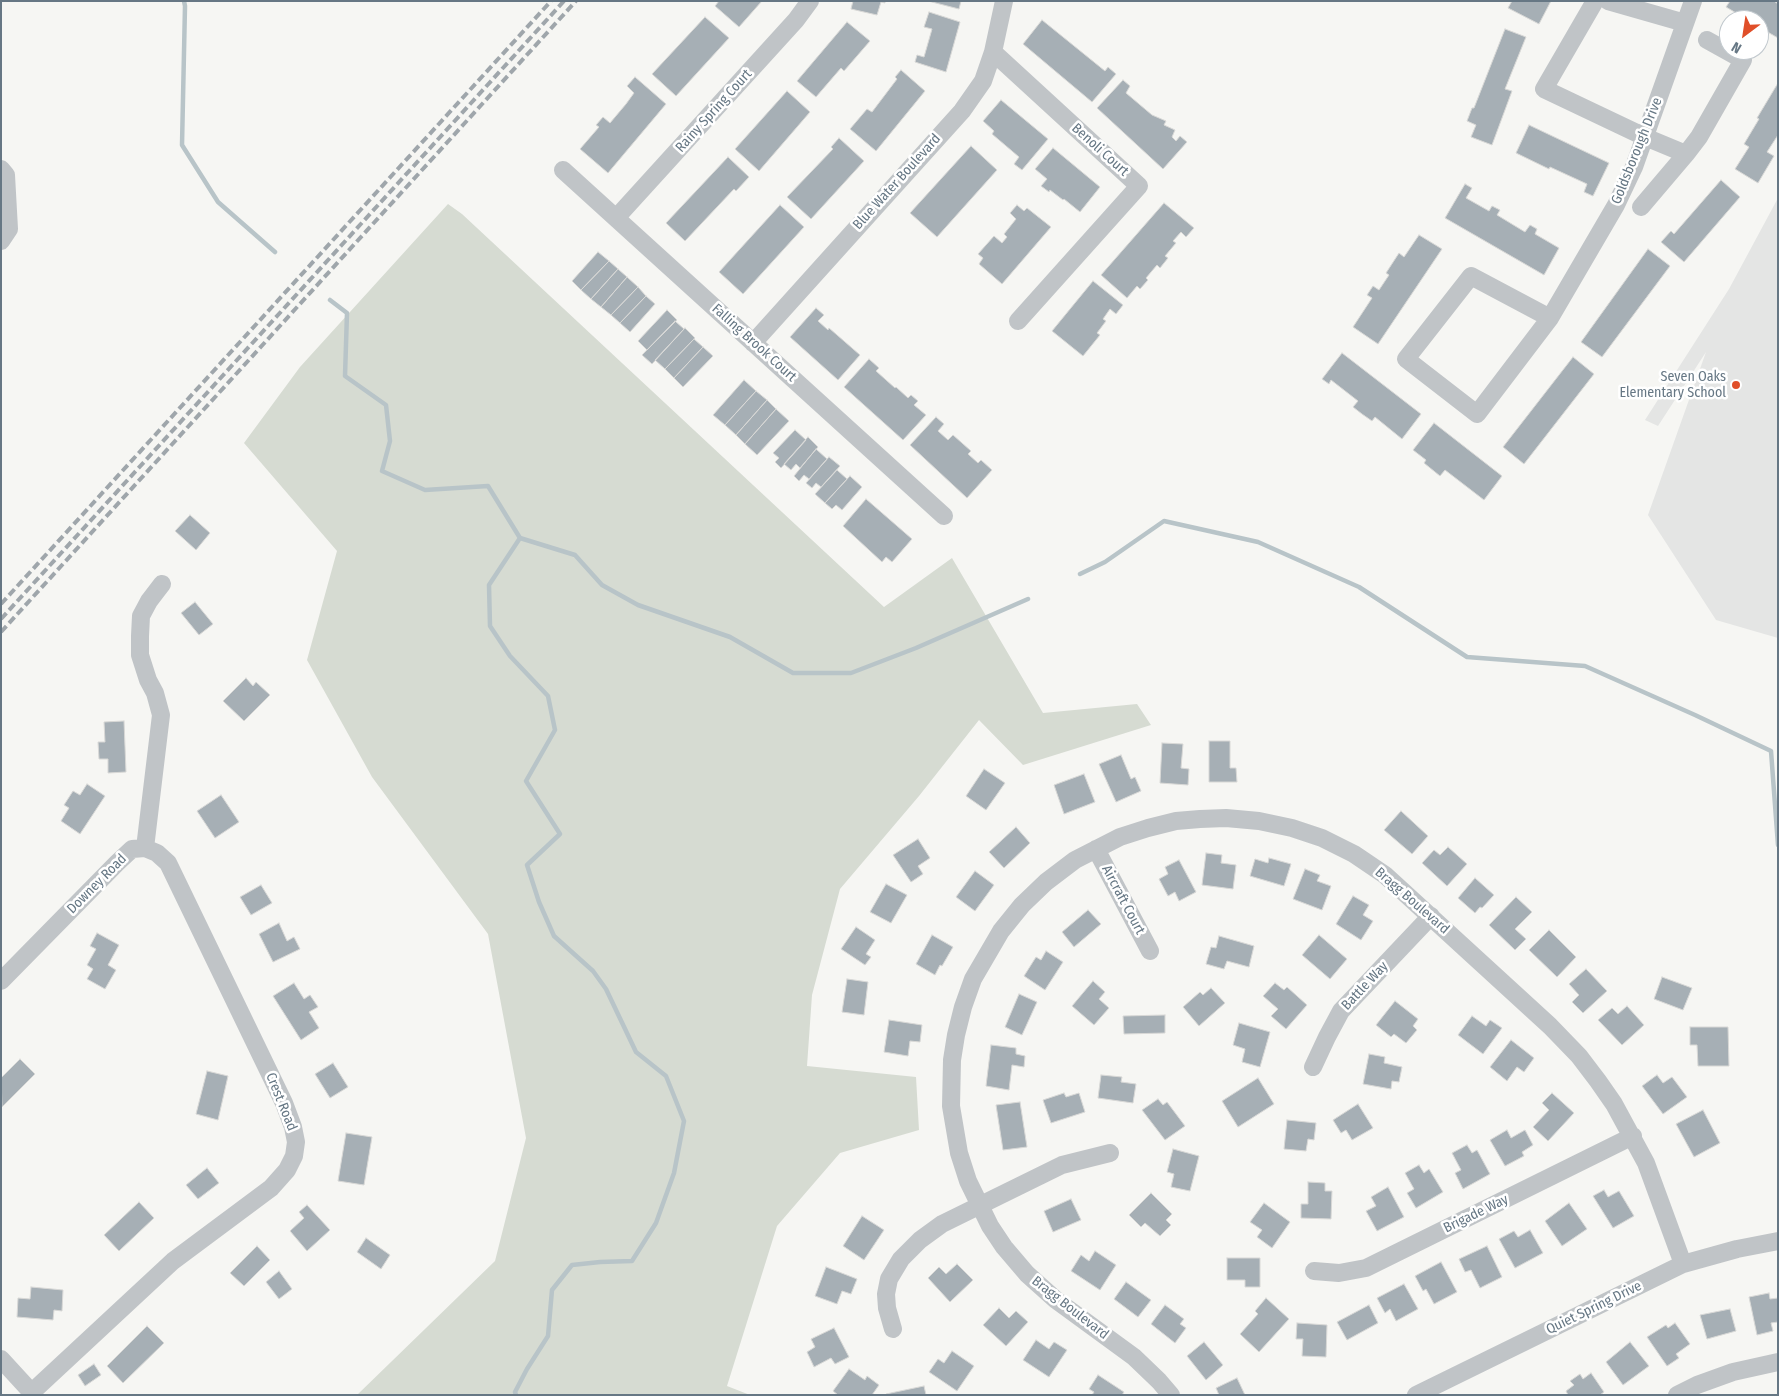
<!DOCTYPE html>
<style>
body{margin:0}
#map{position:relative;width:1779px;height:1396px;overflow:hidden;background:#f6f6f3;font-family:"Fira Sans Condensed",sans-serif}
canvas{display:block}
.frame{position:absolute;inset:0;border:2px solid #667784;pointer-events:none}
.north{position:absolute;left:1719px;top:10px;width:50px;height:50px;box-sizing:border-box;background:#fff;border:1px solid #c2c9ce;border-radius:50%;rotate:211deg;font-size:14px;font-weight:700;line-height:20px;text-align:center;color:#667784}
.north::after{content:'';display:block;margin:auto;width:18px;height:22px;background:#e04f29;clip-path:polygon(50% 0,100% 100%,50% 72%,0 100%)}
</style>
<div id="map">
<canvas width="1779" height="1396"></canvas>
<div class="frame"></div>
<div class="north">N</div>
</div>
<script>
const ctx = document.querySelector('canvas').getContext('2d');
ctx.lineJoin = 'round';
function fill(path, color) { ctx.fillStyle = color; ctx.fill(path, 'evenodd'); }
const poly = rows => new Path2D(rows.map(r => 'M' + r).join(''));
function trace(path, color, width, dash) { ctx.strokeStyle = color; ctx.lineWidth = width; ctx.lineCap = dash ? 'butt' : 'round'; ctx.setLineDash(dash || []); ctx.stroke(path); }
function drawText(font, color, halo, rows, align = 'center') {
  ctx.font = font + ' "Fira Sans Condensed",sans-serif'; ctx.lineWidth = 5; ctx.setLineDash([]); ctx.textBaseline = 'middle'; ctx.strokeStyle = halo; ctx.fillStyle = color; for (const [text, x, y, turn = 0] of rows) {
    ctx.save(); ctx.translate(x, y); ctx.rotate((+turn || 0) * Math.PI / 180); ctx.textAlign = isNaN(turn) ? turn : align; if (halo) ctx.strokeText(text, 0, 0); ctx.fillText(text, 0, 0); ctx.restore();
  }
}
fill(poly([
 [1778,198,1778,638,1716,620,1648,515,1706,352,1658,426,1645,420,1729,289]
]), '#e4e5e4');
fill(poly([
 [448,204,462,214,884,607,952,558,1043,713,1137,704,1151,725,1023,765,979,720,919,796,840,889,812,995,807,1066,916,1077,919,1130,840,1153,777,1226,727,1386,750,1395,357,1395,495,1261,526,1138,488,934,372,777,307,660,337,551,244,443,300,367]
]), '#d6dbd2');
trace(poly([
 [184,1,185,6,182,145,218,202,275,252],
 [330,300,347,313,345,376,386,405,390,441,382,471,425,490,488,486,520,538,575,555,602,585,638,605,730,637,793,673,851,673,916,648,1028,599],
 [1080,574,1105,562,1164,521,1258,542,1359,587,1467,657,1585,666,1695,715,1771,751,1778,845],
 [516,1395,515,1392,527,1369,548,1336,552,1290,572,1265,600,1262,632,1261,656,1223,674,1173,684,1121,666,1076,636,1052,606,989,593,971,554,936,539,902,527,865,560,834,526,781,555,730,548,696,510,656,490,626,489,585,520,538]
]), '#b8c4c8', 4.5);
const building = poly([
 [719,1,762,1,739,27,715,6,719,1],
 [853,1,885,1,885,3,881,2,877,15,851,9,853,1],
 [928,1,961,1,959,9,928,1],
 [1512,1,1551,1,1539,24,1508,8,1512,1],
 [1730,1,1774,1,1778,4,1778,38,1759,27,1759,20,1748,20,1726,7,1730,1],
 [929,12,960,22,946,72,915,62,917,55,924,57,932,29,924,27,929,12],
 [705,17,729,38,676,96,652,74,705,17],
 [1042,20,1105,71,1108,67,1116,74,1092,102,1023,44,1042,20],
 [847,22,870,41,844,71,841,68,816,97,797,81,847,22],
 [1505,29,1526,37,1505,89,1512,91,1492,145,1471,137,1476,125,1467,121,1472,108,1474,108,1505,29],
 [901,70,925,91,876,151,850,129,867,109,872,112,897,79,895,77,901,70],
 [635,77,666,104,608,173,580,149,599,127,596,125,603,117,610,123,626,104,634,93,627,86,635,77],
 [1123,80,1130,86,1126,93,1152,115,1166,121,1164,125,1175,130,1172,137,1176,141,1180,136,1187,142,1163,169,1097,108,1123,80],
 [1778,83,1778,135,1767,152,1774,156,1758,183,1735,169,1749,147,1744,144,1759,119,1757,118,1778,83],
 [787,91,810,112,759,171,735,149,787,91],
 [1001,100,1048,139,1022,170,1014,164,1019,157,992,134,994,131,983,121,1001,100],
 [1529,125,1609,163,1593,196,1584,192,1587,184,1550,167,1549,169,1516,153,1529,125],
 [839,138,864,161,811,219,787,197,833,149,831,147,839,138],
 [971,146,997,170,937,237,910,213,971,146],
 [1053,148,1100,187,1080,212,1064,199,1063,200,1050,190,1049,192,1041,186,1047,179,1035,169,1053,148],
 [728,157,749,177,736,191,734,189,685,241,666,223,728,157],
 [1721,180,1740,197,1684,262,1661,242,1671,231,1674,234,1721,180],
 [1465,184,1472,188,1466,198,1489,211,1492,206,1500,210,1497,215,1525,232,1530,225,1537,229,1535,234,1559,248,1544,275,1445,218,1465,184],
 [1164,203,1194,228,1186,237,1181,232,1173,241,1176,243,1165,256,1168,258,1160,268,1157,265,1146,278,1148,280,1140,289,1137,286,1127,298,1101,275,1164,203],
 [780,205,804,227,743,294,719,272,780,205],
 [1017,205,1024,211,1027,208,1051,227,1002,284,979,264,983,258,978,254,994,236,1002,243,1007,237,1004,234,1016,219,1010,213,1017,205],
 [1419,235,1442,249,1378,344,1353,327,1372,298,1367,295,1373,286,1379,290,1389,275,1386,273,1399,253,1404,257,1419,235],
 [1648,249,1670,266,1602,357,1581,342,1648,249],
 [598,252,609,261,581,290,572,281,598,252],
 [609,261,618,269,591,299,581,290,609,261],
 [618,269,627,277,601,307,591,299,618,269],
 [627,277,638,287,611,315,601,307,627,277],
 [1093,281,1123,305,1116,314,1110,309,1103,319,1106,321,1097,333,1100,335,1083,356,1052,331,1093,281],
 [638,287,646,296,620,323,611,315,638,287],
 [646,296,655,304,630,332,620,323,646,296],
 [816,308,824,315,818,321,828,330,829,328,860,355,838,380,790,337,816,308],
 [667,310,677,320,647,350,638,341,667,310],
 [675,321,684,329,652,364,642,355,675,321],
 [685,328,695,338,665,369,655,360,685,328],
 [694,339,703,347,674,378,665,369,694,339],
 [703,347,713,356,683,387,674,378,703,347],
 [1342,353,1421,414,1402,439,1375,417,1372,421,1362,414,1353,407,1358,401,1331,380,1329,384,1322,379,1342,353],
 [1573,357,1594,374,1524,464,1503,447,1573,357],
 [869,359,879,368,876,371,895,388,896,387,908,398,911,395,918,401,914,405,926,415,903,440,844,387,869,359],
 [744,380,756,391,725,425,713,415,744,380],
 [756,391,767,400,736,435,725,425,756,391],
 [767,400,776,409,745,444,736,435,767,400],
 [776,409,789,421,757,455,745,444,776,409],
 [936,417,944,424,938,431,948,440,953,435,971,451,968,454,978,463,981,460,992,470,967,498,910,445,936,417],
 [1434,423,1502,476,1484,500,1445,470,1440,476,1424,463,1426,460,1413,450,1434,423],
 [795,430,806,440,781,468,775,462,779,458,773,453,795,430],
 [808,437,818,447,800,468,796,464,791,470,784,464,808,437],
 [816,449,827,459,809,479,804,475,799,481,794,476,816,449],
 [829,457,840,466,821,487,816,483,812,488,806,483,829,457],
 [837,470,847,479,825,503,815,494,837,470],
 [850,476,862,487,842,510,836,505,832,509,825,503,850,476],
 [866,499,912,539,892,562,886,557,882,562,843,526,866,499],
 [190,515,210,533,196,550,175,531,190,515],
 [195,602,213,624,199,635,181,613,195,602],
 [246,678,253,686,256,682,270,695,244,721,223,701,246,678],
 [124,721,126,772,108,773,108,759,99,759,98,742,105,742,104,722,124,721],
 [1209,741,1230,741,1230,768,1236,768,1237,782,1209,782,1209,741],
 [1162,743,1183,744,1181,768,1189,769,1188,785,1160,783,1162,743],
 [1121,755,1131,779,1135,777,1141,791,1116,802,1099,764,1121,755],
 [984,769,1005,783,986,810,966,796,984,769],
 [1084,774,1095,802,1064,814,1054,785,1084,774],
 [87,784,105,796,80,834,61,821,69,808,64,805,73,791,80,795,87,784],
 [221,795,239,822,215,838,197,811,221,795],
 [1401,811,1428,836,1412,854,1384,830,1401,811],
 [1016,827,1030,843,1004,868,989,852,1016,827],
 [918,839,930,858,918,866,923,874,911,882,893,855,918,839],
 [1448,847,1467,864,1447,886,1422,863,1434,850,1440,855,1448,847],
 [1206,853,1222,855,1221,863,1236,865,1233,889,1202,885,1206,853],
 [1269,858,1291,864,1284,886,1250,876,1255,859,1268,863,1269,858],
 [1179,860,1196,892,1179,901,1175,892,1168,896,1159,879,1168,874,1165,867,1179,860],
 [1305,869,1320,875,1317,881,1331,886,1322,910,1293,899,1305,869],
 [975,871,994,885,975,911,956,897,975,871],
 [1475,878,1494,895,1482,908,1480,907,1475,913,1458,898,1475,878],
 [886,884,907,895,891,923,870,912,886,884],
 [261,885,272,903,251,915,240,897,261,885],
 [1353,896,1369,905,1363,915,1373,921,1361,940,1336,924,1353,896],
 [1516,897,1532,912,1515,929,1526,939,1515,950,1489,925,1516,897],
 [1088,910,1101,924,1074,947,1062,932,1088,910],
 [279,923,287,941,294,937,300,949,273,962,259,934,279,923],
 [856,927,875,940,866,954,871,957,865,965,841,949,856,927],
 [1549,930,1576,957,1557,977,1529,950,1549,930],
 [97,933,119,945,108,965,116,970,105,989,87,979,93,969,87,965,96,949,90,946,97,933],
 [932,935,953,947,942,966,940,965,935,975,916,964,932,935],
 [1319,935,1347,959,1330,979,1302,955,1319,935],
 [1219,936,1254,946,1249,967,1227,961,1224,969,1206,964,1211,947,1216,948,1219,936],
 [1046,951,1063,962,1045,990,1024,976,1036,957,1041,960,1046,951],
 [1586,969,1607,991,1583,1013,1572,1002,1579,995,1569,984,1586,969],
 [1662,977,1692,988,1683,1010,1654,999,1662,977],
 [847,979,868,982,864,1015,842,1012,847,979],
 [1093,981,1105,992,1099,999,1109,1008,1094,1025,1072,1006,1093,981],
 [294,983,304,999,310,995,318,1007,309,1012,319,1028,301,1040,273,996,294,983],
 [1275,983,1284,990,1287,987,1307,1005,1286,1029,1271,1016,1278,1009,1263,996,1275,983],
 [1211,988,1225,1003,1199,1026,1183,1007,1200,992,1203,995,1211,988],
 [1019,994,1037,1002,1022,1035,1005,1027,1019,994],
 [1395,1001,1418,1019,1413,1026,1417,1030,1406,1043,1394,1034,1391,1037,1376,1025,1395,1001],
 [1627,1006,1644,1025,1622,1045,1598,1020,1612,1008,1618,1014,1627,1006],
 [1165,1015,1165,1033,1124,1034,1123,1016,1165,1015],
 [1472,1016,1486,1026,1490,1020,1502,1028,1483,1054,1458,1035,1472,1016],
 [889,1020,922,1025,920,1042,910,1041,908,1056,884,1052,889,1020],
 [1239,1023,1270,1032,1260,1067,1242,1062,1245,1049,1233,1045,1239,1023],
 [1690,1027,1728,1027,1729,1066,1698,1066,1697,1045,1690,1045,1690,1027],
 [1511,1040,1534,1058,1524,1072,1517,1067,1507,1081,1490,1067,1511,1040],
 [991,1045,1016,1048,1016,1054,1025,1056,1024,1067,1012,1065,1009,1090,986,1086,991,1045],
 [1369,1054,1385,1057,1384,1063,1402,1067,1399,1082,1392,1081,1391,1089,1363,1084,1369,1054],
 [20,1059,35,1074,2,1107,1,1078,20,1059],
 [333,1063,348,1087,330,1098,315,1074,333,1063],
 [207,1071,228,1076,218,1120,196,1114,207,1071],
 [1101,1075,1122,1077,1121,1082,1136,1084,1133,1103,1098,1098,1101,1075],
 [1657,1075,1663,1083,1672,1077,1687,1097,1663,1114,1642,1086,1657,1075],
 [1258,1078,1274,1104,1238,1127,1222,1101,1258,1078],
 [1064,1093,1066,1097,1079,1093,1085,1112,1051,1123,1043,1100,1064,1093],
 [1552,1093,1574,1113,1548,1141,1533,1127,1549,1110,1542,1103,1552,1093],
 [1158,1099,1163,1105,1167,1102,1185,1126,1165,1140,1142,1110,1158,1099],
 [1020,1102,1027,1147,1003,1150,996,1105,1020,1102],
 [1358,1104,1373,1128,1352,1140,1346,1130,1341,1133,1333,1120,1358,1104],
 [1703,1110,1720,1143,1694,1157,1676,1124,1703,1110],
 [1287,1120,1316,1123,1314,1140,1308,1139,1306,1151,1284,1149,1287,1120],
 [1507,1130,1511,1138,1525,1130,1533,1145,1522,1152,1524,1156,1505,1166,1490,1140,1507,1130],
 [346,1133,372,1137,364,1185,338,1181,346,1133],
 [1467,1145,1472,1153,1477,1150,1490,1174,1463,1189,1455,1173,1461,1170,1452,1153,1467,1145],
 [1173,1149,1199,1156,1190,1191,1171,1187,1174,1174,1167,1172,1173,1149],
 [1419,1165,1424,1173,1429,1169,1443,1192,1416,1208,1407,1193,1414,1189,1405,1173,1419,1165],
 [207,1168,219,1183,198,1199,186,1185,207,1168],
 [1308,1182,1325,1183,1325,1191,1332,1191,1331,1219,1301,1218,1301,1204,1308,1204,1308,1182],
 [1388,1187,1404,1217,1377,1231,1366,1211,1376,1206,1371,1197,1388,1187],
 [1604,1190,1608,1197,1619,1191,1634,1216,1613,1228,1593,1196,1604,1190],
 [1151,1193,1172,1214,1166,1220,1171,1225,1160,1236,1145,1223,1141,1227,1129,1215,1151,1193],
 [1071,1199,1081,1220,1053,1232,1044,1211,1071,1199],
 [139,1202,154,1218,119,1251,104,1235,139,1202],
 [1264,1203,1290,1222,1272,1248,1257,1237,1262,1230,1250,1222,1264,1203],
 [1569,1203,1587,1229,1562,1246,1545,1221,1569,1203],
 [307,1205,330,1230,307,1251,290,1231,304,1218,299,1212,307,1205],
 [862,1216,884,1230,864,1260,843,1246,862,1216],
 [1530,1230,1543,1253,1515,1268,1499,1239,1514,1231,1518,1237,1530,1230],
 [366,1238,390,1255,381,1269,357,1252,366,1238],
 [257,1246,270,1260,244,1286,230,1273,257,1246],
 [1487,1246,1502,1277,1480,1288,1471,1270,1465,1272,1459,1259,1487,1246],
 [1095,1251,1116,1265,1100,1290,1071,1271,1081,1255,1089,1261,1095,1251],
 [1227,1258,1260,1258,1260,1287,1245,1287,1245,1280,1227,1280,1227,1258],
 [1441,1262,1457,1292,1434,1304,1426,1289,1423,1291,1415,1276,1441,1262],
 [957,1264,973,1280,950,1302,928,1278,939,1267,946,1274,957,1264],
 [826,1267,857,1279,851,1294,842,1291,837,1304,815,1296,826,1267],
 [279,1271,292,1289,279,1299,266,1282,279,1271],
 [1126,1282,1151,1300,1138,1317,1114,1299,1126,1282],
 [1404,1284,1418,1309,1396,1321,1390,1309,1385,1313,1377,1298,1404,1284],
 [31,1287,63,1290,62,1311,54,1310,53,1320,17,1317,18,1298,30,1299,31,1287],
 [1769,1293,1770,1299,1778,1298,1778,1322,1771,1323,1773,1331,1757,1335,1749,1297,1769,1293],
 [1266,1298,1289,1319,1259,1352,1240,1334,1258,1314,1255,1311,1266,1298],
 [1165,1305,1184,1319,1180,1324,1186,1328,1175,1343,1151,1324,1165,1305],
 [1369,1305,1378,1323,1347,1340,1337,1322,1369,1305],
 [999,1308,1009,1318,1016,1311,1028,1322,1006,1346,983,1325,999,1308],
 [1730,1309,1736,1331,1707,1339,1700,1315,1730,1309],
 [1297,1323,1327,1325,1326,1357,1302,1356,1303,1339,1296,1339,1297,1323],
 [1675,1323,1690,1344,1676,1354,1679,1358,1667,1366,1647,1337,1666,1325,1668,1328,1675,1323],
 [147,1326,164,1343,123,1383,107,1366,147,1326],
 [834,1328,849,1357,835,1364,831,1358,814,1367,807,1352,815,1347,811,1339,834,1328],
 [1036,1340,1049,1349,1054,1342,1067,1350,1049,1377,1023,1360,1036,1340],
 [1204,1342,1223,1365,1206,1380,1187,1356,1204,1342],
 [1630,1342,1649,1366,1623,1385,1606,1362,1630,1342],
 [952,1351,974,1366,957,1391,929,1372,938,1359,944,1363,952,1351],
 [94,1364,101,1375,85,1386,78,1375,94,1364],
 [849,1369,865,1380,867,1376,879,1385,872,1395,838,1395,833,1391,849,1369],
 [1591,1373,1604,1392,1600,1395,1568,1395,1566,1391,1574,1385,1570,1381,1580,1374,1583,1379,1591,1373],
 [1098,1375,1124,1392,1122,1395,1092,1395,1094,1392,1089,1389,1098,1375],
 [1237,1378,1245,1395,1219,1395,1216,1388,1237,1378],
 [924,1386,926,1395,887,1395,886,1394,924,1386]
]);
fill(building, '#a6afb5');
trace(building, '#d8d8d6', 1);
trace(poly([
 [1595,1,1544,89,1645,137,1686,154,1699,137,1743,60,1707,40],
 [1608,1,1685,23],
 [993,52,1139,186,1018,321],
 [1,169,6,175,9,229,1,241],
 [563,170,944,516],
 [1641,207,1686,154],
 [616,218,796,20,810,1],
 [1550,318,1471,276,1406,359,1477,414,1550,318,1616,205,1634,167,1693,1],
 [753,343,962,111,983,81,993,52,1004,1],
 [1096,849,1150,951],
 [1,981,117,863,132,849,145,848,161,715,155,693,148,680,140,655,140,636,141,616,149,601,162,584],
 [1313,1067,1327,1037,1341,1011,1431,916],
 [1314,1271,1339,1273,1366,1268,1633,1136],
 [893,1329,887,1308,886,1294,889,1279,901,1259,920,1240,942,1224,1062,1165,1110,1153],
 [1,1359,34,1395],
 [32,1392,173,1261,271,1188,287,1170,294,1156,296,1142,293,1127,284,1103,168,863,157,853,145,848],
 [1171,1395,1159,1381,1134,1357,1056,1300,1027,1274,1004,1247,990,1226,968,1181,959,1153,951,1106,952,1060,956,1035,963,1007,973,979,1001,931,1022,905,1046,882,1075,860,1120,837,1148,828,1176,821,1200,819,1226,818,1259,821,1292,828,1322,838,1354,854,1385,875,1550,1026,1579,1056,1598,1081,1614,1104,1646,1163,1683,1264],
 [1416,1395,1683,1264,1737,1249,1778,1241],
 [1677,1395,1697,1385,1733,1372,1778,1362]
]), '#c0c4c7', 18);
trace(poly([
 [1,604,551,1],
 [1,619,564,1],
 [1,632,576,1]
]), '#9fa6ab', 4, [8, 4]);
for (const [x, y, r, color] of [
 [1736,385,5,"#e04f29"]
]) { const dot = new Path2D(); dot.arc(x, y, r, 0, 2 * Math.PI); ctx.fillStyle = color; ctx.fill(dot); trace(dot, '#fff', 2); }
drawText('14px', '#667784', '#fff', [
 ["Rainy Spring Court",714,111,-48],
 ["Benoli Court",1100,150,42],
 ["Goldsborough Drive",1637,151,-68],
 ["Blue Water Boulevard",897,182,-48],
 ["Falling Brook Court",754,343,42],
 ["Downey Road",97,884,-45],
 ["Aircraft Court",1123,900,62],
 ["Bragg Boulevard",1412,901,41],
 ["Battle Way",1365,986,-47],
 ["Crest Road",281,1102,68],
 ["Brigade Way",1476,1214,-26],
 ["Bragg Boulevard",1070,1308,38],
 ["Quiet Spring Drive",1594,1308,-26]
]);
drawText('14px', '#667784', '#fff', [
 ["Seven Oaks",1726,377],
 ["Elementary School",1726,393]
], 'right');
</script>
